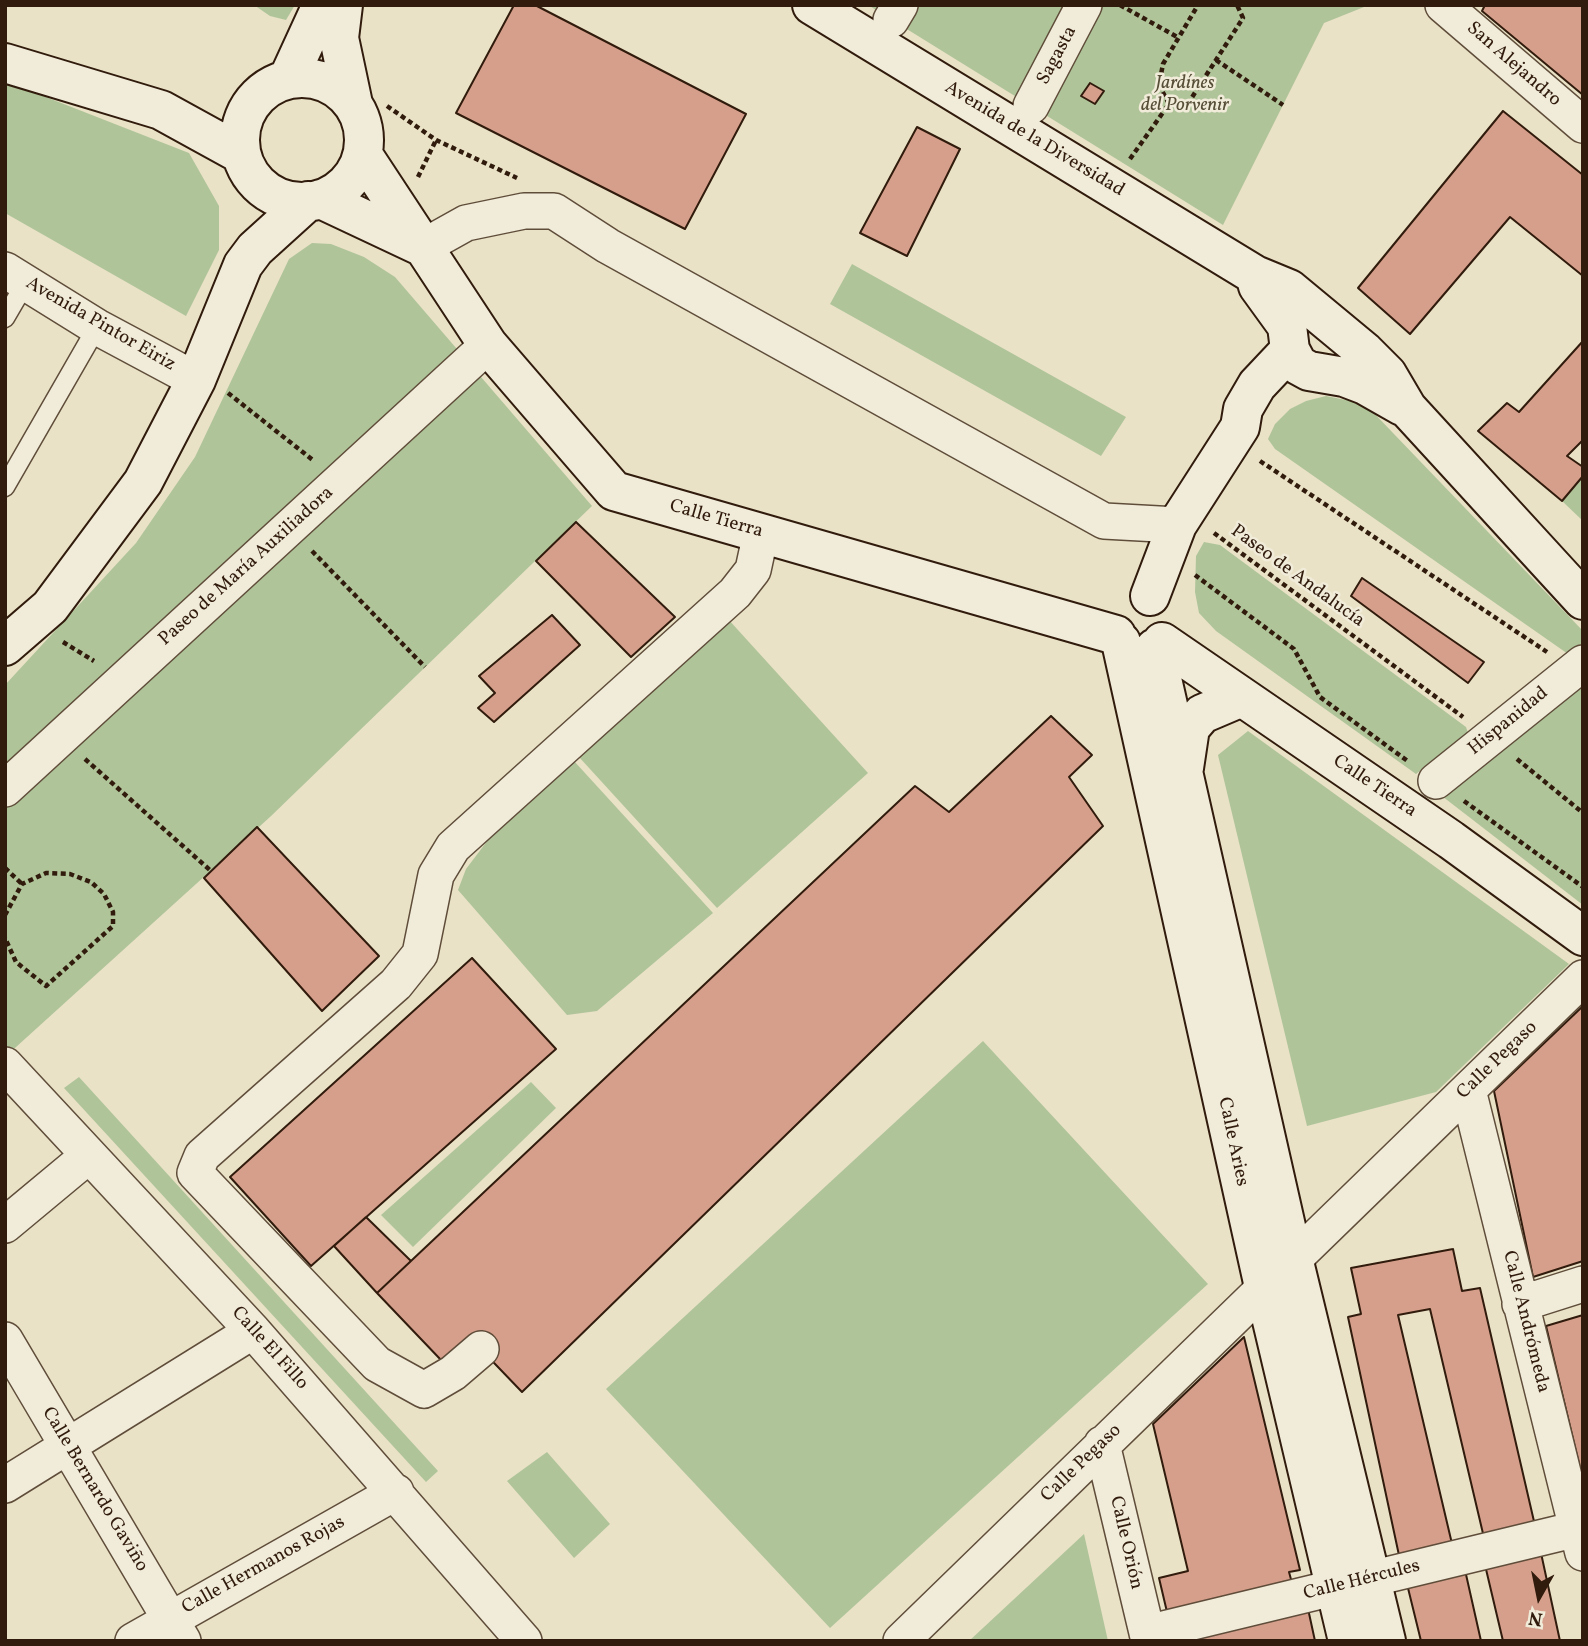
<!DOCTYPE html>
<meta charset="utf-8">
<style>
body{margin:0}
#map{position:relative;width:1588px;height:1646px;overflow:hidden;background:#e9e2c6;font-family:Vollkorn,serif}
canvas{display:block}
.frame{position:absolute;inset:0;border:7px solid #311b0c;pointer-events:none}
.north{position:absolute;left:1504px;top:1562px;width:70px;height:70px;-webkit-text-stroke:5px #f1ecda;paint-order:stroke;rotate:189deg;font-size:19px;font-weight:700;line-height:28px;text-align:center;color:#311b0c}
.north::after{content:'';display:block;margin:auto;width:24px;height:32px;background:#311b0c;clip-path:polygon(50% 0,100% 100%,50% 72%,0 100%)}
</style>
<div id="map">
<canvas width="1588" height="1646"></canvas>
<div class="frame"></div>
<div class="north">N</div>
</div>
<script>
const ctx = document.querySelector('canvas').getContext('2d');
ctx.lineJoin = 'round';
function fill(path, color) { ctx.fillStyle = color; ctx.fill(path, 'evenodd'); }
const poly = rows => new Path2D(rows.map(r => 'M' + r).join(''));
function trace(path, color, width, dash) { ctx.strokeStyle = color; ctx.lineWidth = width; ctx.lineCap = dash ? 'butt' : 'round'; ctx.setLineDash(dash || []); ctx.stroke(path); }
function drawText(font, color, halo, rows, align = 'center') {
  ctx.font = font + ' Vollkorn,serif'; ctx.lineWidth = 5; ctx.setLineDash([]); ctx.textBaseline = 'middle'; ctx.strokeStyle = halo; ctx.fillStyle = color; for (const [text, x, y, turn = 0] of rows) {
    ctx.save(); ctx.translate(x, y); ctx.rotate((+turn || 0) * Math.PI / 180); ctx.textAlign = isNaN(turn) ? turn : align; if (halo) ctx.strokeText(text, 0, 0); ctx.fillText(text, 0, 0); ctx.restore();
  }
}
fill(poly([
 [254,5,295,5,286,20,270,16],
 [868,5,1369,5,1324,23,1223,225],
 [5,81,189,153,219,206,219,250,186,316,5,213],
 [312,243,331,244,364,257,395,277,592,506,270,817,5,1057,5,685,136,543,195,457,289,259],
 [852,264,1126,417,1101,456,830,304],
 [1326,396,1351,401,1370,409,1583,631,1583,642,1568,654,1275,449,1268,439,1275,424,1290,409,1306,401],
 [1583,476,1583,521,1562,501],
 [1204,542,1220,545,1466,727,1468,733,1416,774,1216,631,1199,613,1195,592,1196,556],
 [728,619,868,773,717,908,579,757],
 [1583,660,1583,905,1438,793],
 [1248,731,1569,964,1436,1092,1307,1126,1218,755],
 [574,761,713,913,597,1011,567,1015,458,890,466,869,491,836],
 [983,1041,1208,1284,830,1628,606,1389],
 [79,1077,438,1471,426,1482,64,1088],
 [531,1082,556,1108,413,1247,381,1215],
 [547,1452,610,1524,574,1558,507,1481],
 [1084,1534,1108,1641,969,1641]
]), '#b0c49a');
const building = poly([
 [514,5,535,5,746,114,685,229,456,113,514,5],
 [1485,5,1583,5,1583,95,1482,11,1485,5],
 [1090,83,1104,91,1095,104,1081,96,1090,83],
 [1503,111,1583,175,1583,276,1510,217,1410,334,1358,288,1503,111],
 [917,127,960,149,907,256,860,233,917,127],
 [1583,341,1583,440,1567,456,1583,467,1583,476,1562,501,1478,431,1507,403,1519,412,1583,341],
 [576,522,675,617,631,657,536,561,576,522],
 [1362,578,1484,662,1468,683,1351,596,1362,578],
 [552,615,580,645,494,722,478,708,495,693,479,676,552,615],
 [1051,716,1092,755,1069,777,1103,826,522,1392,472,1340,441,1360,377,1293,915,786,949,812,1051,716],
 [257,827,379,956,322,1011,204,878,257,827],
 [472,958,556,1049,311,1266,230,1177,472,958],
 [1583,1006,1583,1261,1533,1277,1494,1091,1583,1006],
 [366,1217,411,1261,377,1293,334,1246,366,1217],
 [1453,1249,1462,1291,1480,1288,1536,1530,1485,1542,1430,1309,1398,1315,1453,1548,1400,1560,1348,1317,1361,1314,1351,1268,1453,1249],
 [1583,1315,1583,1481,1546,1326,1583,1315],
 [1244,1337,1300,1570,1289,1572,1292,1583,1167,1612,1159,1578,1188,1571,1153,1424,1244,1337],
 [1541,1553,1560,1641,1503,1641,1485,1565,1541,1553],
 [1465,1570,1481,1641,1421,1641,1407,1584,1465,1570],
 [1307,1604,1315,1641,1177,1641,1307,1604]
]);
fill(building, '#d59f8b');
trace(building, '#311b0c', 2);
const lane = poly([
 [5,318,26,282],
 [5,487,97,327]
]);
const street = poly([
 [1443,5,1583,125],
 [891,20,900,5],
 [1031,106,1084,5],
 [423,247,466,223,524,211,554,211,608,246,1104,521,1177,525],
 [5,270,97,327,196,380],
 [1436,781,1583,663],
 [5,789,488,345],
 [5,1065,253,1331,524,1641],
 [1468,1090,1583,1553],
 [5,1225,88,1156],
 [1520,1304,1583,1284],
 [5,1340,183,1641],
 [481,1349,453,1373,424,1390,377,1364,195,1173,202,1156,396,984,420,954,436,875,453,847,735,593,753,570,761,533],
 [1102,1444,1149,1641],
 [5,1485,253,1331],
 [1147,1633,1577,1529],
 [133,1641,396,1492],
 [901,1641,1583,978]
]);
const secondary = poly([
 [343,5,339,38,353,104],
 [812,5,1255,275,1289,289,1365,352,1387,374,1407,408,1583,600],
 [5,63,161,110,241,154],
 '240 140a62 62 0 1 1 124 0a62 62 0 1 1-124 0Z',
 [288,79,322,5],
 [363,155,488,345,614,491,1116,635],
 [321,199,423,247],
 [1255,275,1258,286,1287,326,1290,350,1298,365,1309,371,1344,377,1365,385,1402,406],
 [1150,596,1177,525,1240,427,1243,409,1257,385,1290,350],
 [1121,642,1264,1287,1348,1641],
 [1162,642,1451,840,1583,936],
 [5,646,50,607,143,482,196,380,243,265,255,249,308,201],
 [1155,648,1294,1262,1386,1641],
 [1184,768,1190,728,1202,714,1242,697]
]);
trace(lane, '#5f4d3a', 21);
trace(street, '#5f4d3a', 38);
trace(secondary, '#311b0c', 42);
trace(poly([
 [1120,5,1179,38],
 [1216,60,1283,105],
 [1169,104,1159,85,1163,64,1198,5],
 [387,106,436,140,517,178],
 [1130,159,1169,104,1189,102,1243,18,1237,5],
 [418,177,436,140],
 [228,393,314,461],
 [1260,461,1547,652],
 [1214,533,1463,717],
 [312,551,425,667],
 [1195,575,1294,649,1320,697,1409,762],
 [63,642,94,661],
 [85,759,211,871],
 [1517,759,1583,813],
 [1464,801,1583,887],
 [5,868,22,884],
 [5,915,22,884,46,873,70,874,91,882,104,894,113,912,113,926,46,986,16,962,5,938]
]), '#311b0c', 4.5, [5, 3.5]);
trace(lane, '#f1ecda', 18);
trace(street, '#f1ecda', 35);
trace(secondary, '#f1ecda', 38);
drawText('19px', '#311b0c', '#f1ecda', [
 ["Sagasta",1058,56,-62],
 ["San Alejandro",1513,65,41],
 ["Avenida de la Diversidad",1034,140,31],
 ["Avenida Pintor Eiriz",100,325,30],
 ["Calle Tierra",716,520,16],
 ["Paseo de María Auxiliadora",247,567,-42],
 ["Paseo de Andalucía",1297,577,36],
 ["Hispanidad",1509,722,-39],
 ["Calle Tierra",1374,787,34],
 ["Calle Pegaso",1498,1061,-44],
 ["Calle Aries",1232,1142,78],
 ["Calle Andrómeda",1525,1322,76],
 ["Calle El Fillo",269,1349,48],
 ["Calle Pegaso",1082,1464,-44],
 ["Calle Bernardo Gaviño",94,1490,59],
 ["Calle Orión",1125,1543,77],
 ["Calle Hermanos Rojas",264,1566,-29],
 ["Calle Hércules",1362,1581,-14]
]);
drawText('italic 19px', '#574e37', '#f1ecda', [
 ["Jardínes",1185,85],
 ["del Porvenir",1185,107]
]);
</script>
